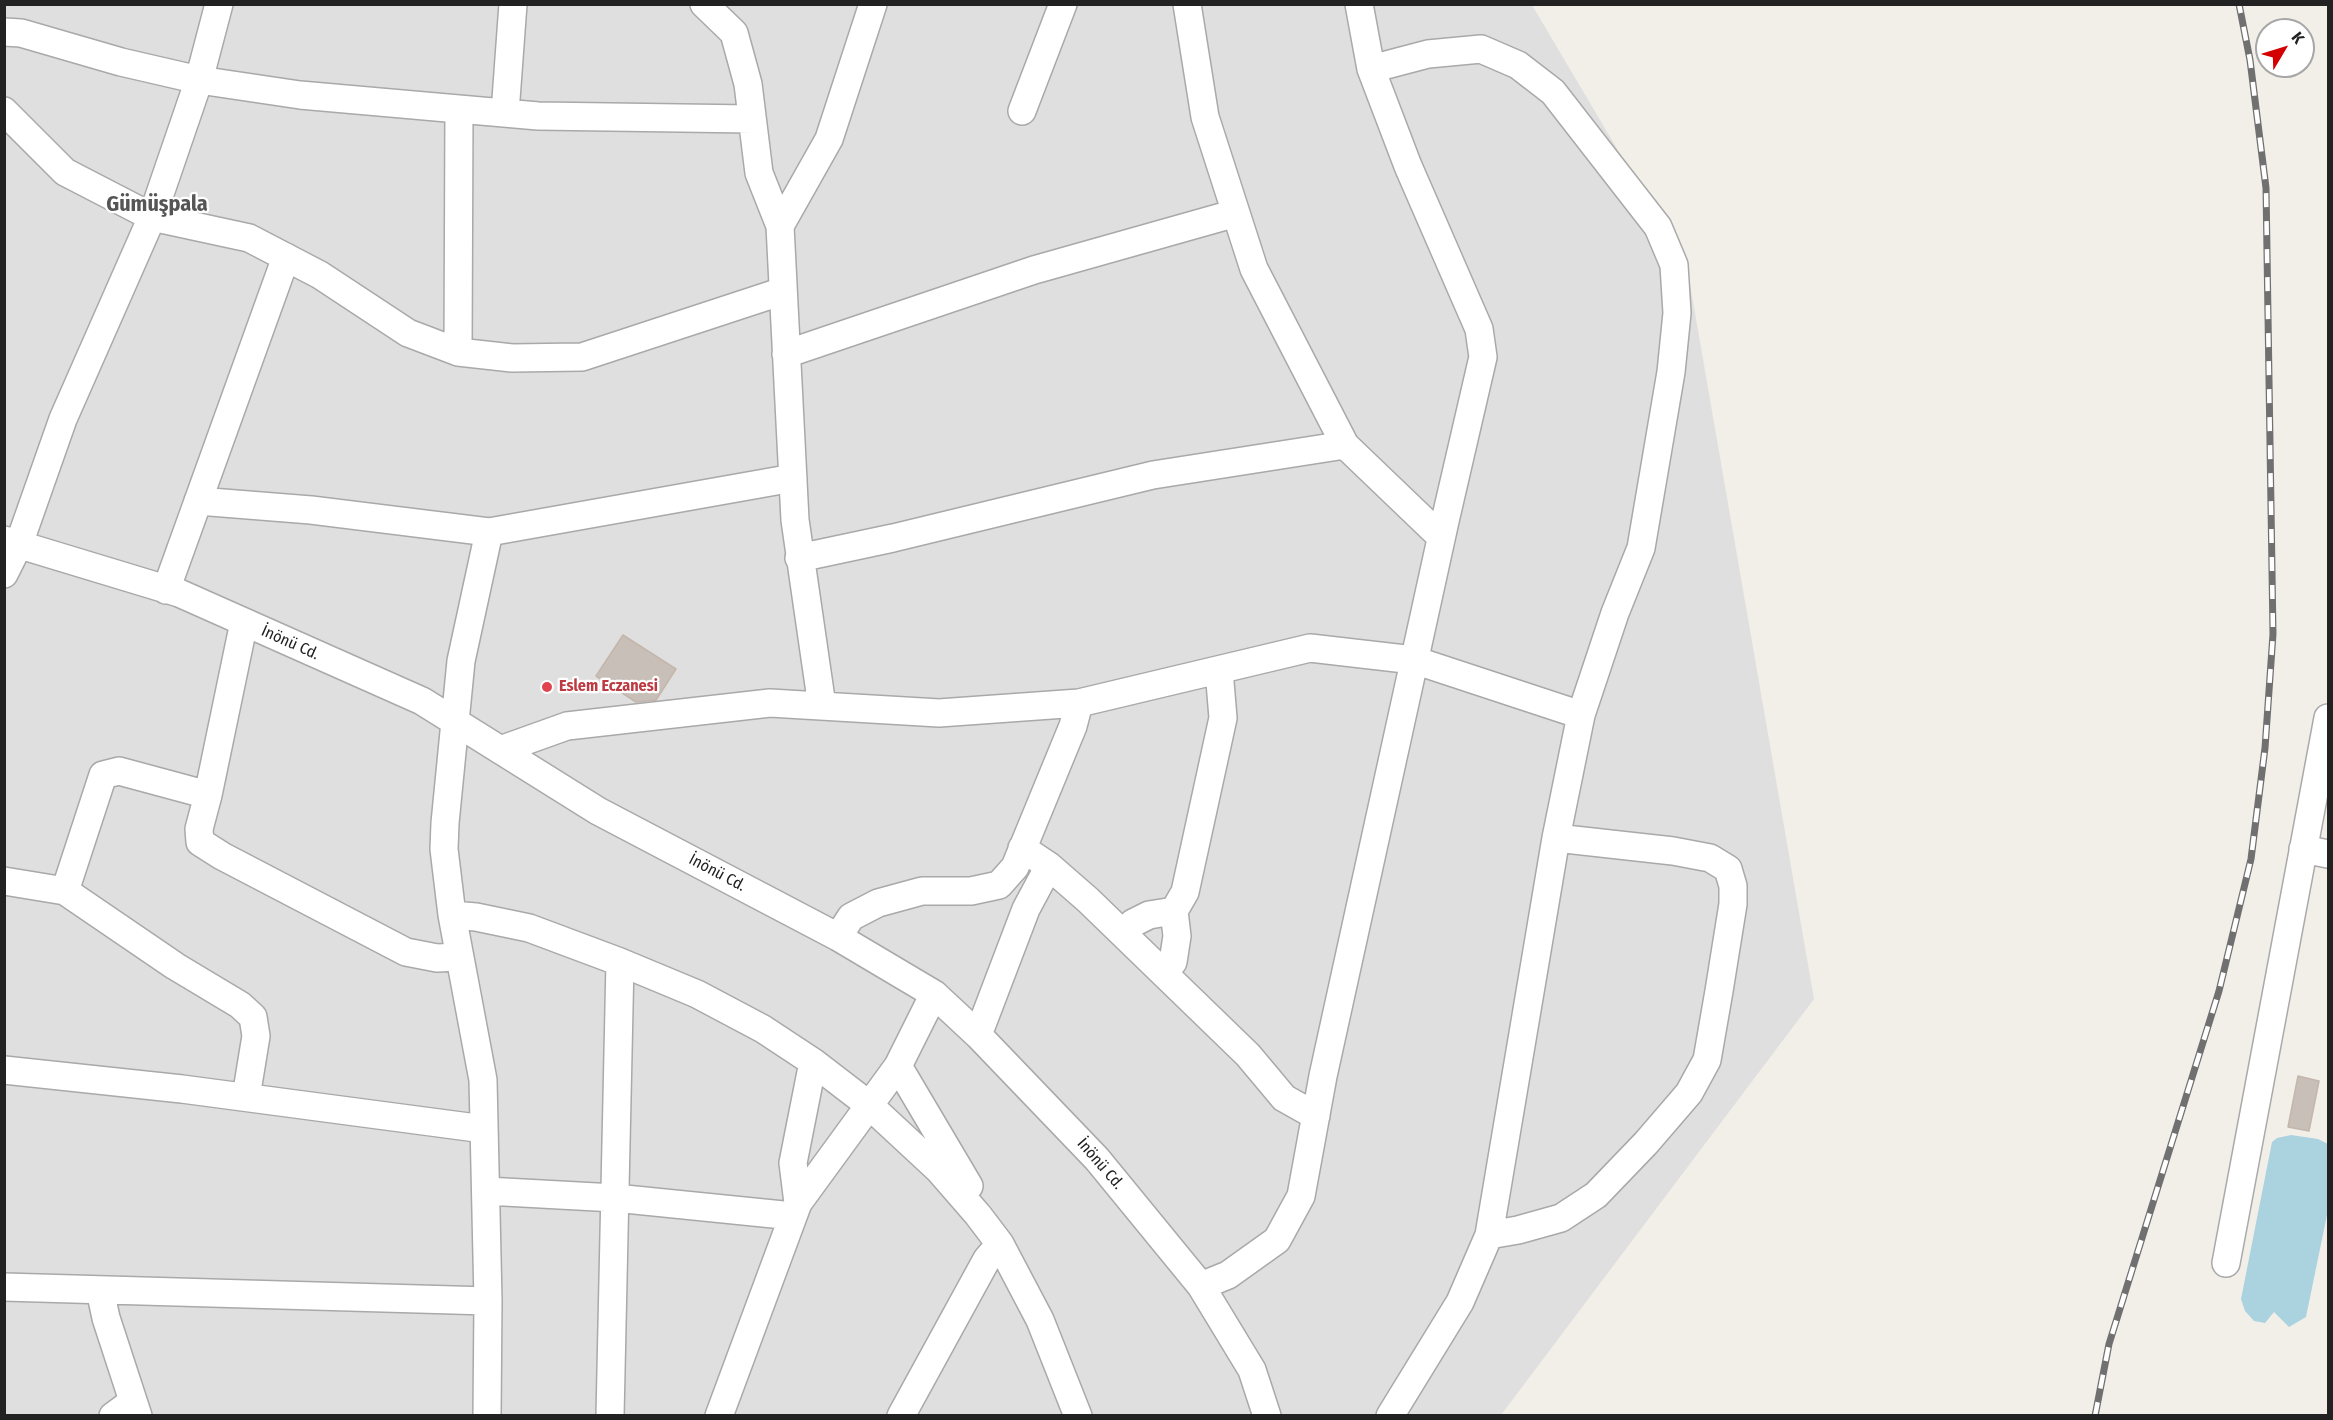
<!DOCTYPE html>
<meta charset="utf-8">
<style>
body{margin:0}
#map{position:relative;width:2333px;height:1420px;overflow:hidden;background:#f2efe9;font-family:"Fira Sans Condensed",sans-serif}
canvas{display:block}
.frame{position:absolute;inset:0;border:6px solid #222;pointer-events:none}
.north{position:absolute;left:2255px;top:18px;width:60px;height:60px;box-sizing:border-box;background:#fff;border:2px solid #a7a7a7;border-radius:50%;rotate:52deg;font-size:16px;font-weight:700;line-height:24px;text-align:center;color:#222}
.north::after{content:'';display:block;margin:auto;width:21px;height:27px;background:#d40000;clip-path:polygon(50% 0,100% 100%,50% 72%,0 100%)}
</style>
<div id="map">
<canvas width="2333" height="1420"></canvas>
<div class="frame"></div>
<div class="north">K</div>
</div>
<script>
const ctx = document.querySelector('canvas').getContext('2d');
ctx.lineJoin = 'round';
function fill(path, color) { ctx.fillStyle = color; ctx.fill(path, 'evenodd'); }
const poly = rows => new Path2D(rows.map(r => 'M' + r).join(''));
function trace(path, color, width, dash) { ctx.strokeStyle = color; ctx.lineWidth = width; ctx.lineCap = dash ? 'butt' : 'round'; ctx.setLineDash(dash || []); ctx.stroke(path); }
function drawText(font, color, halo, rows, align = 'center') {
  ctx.font = font + ' "Fira Sans Condensed",sans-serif'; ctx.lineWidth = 4.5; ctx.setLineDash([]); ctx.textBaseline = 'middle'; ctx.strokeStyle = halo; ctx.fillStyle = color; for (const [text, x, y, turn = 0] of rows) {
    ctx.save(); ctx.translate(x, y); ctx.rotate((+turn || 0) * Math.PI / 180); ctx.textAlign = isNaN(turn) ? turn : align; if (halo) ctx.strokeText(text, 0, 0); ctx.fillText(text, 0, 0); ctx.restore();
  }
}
fill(poly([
 [5,5,1532,5,1687,267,1814,999,1501,1415,5,1416]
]), '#e0dfdf');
fill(poly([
 [2291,1135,2318,1139,2328,1144,2328,1210,2306,1317,2289,1327,2274,1312,2265,1323,2254,1321,2245,1311,2241,1299,2272,1142,2277,1138]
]), '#aad3df');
const building = poly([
 [623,635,676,669,656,700,636,702,596,676,623,635],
 [2298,1076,2319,1081,2309,1131,2288,1127,2298,1076]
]);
fill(building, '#c7bfb8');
trace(building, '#c4b6ab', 1.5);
const minor = poly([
 [704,4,734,33,748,84,759,173,780,226],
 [1187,4,1205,117,1254,269,1345,445,1441,537],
 [4,32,21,33,121,62,199,80,300,95,538,116,752,119],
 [1371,69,1428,54,1481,49,1518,65,1553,92,1658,227,1674,265,1677,313,1671,372,1641,548,1615,613,1581,715,1556,838,1489,1235,1460,1302,1390,1416],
 [4,111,65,172,152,217,249,238,320,275,408,333,458,352,512,358,582,357,783,291],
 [1022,111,1063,4],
 [505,113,513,4],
 [458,352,459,109],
 [786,354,1034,270,1236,213],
 [198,501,311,510,489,532,793,478],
 [4,540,179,593,422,701,598,811,838,937,934,994,978,1035,1097,1159,1201,1286,1252,1370,1267,1416],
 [799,558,893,538,1153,475,1345,445],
 [4,574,19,544,63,419,152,217,199,80,219,4],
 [166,590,286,257],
 [244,622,208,795,199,829,200,842,222,856,406,952,437,958,459,957],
 [822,706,795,520,780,226,829,139,873,4],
 [500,750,567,726,770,703,939,713,1079,703,1310,648,1414,660,1581,715],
 [1022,848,1049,866,1088,900,1248,1055,1284,1098,1316,1116],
 [2303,849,2328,854],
 [4,881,65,891,175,966,240,1005,253,1017,256,1036,246,1097],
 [65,891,103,775,119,771,208,795],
 [452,915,476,917,529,928,620,962,697,994,763,1029,813,1062,869,1105,938,1169,978,1215,1000,1244,1040,1320,1078,1416],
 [1123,934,1133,923,1149,915,1174,911],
 [838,937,851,917,878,903,922,891,971,891,999,885,1015,867,1073,726,1079,703],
 [1164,972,1173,962,1177,936,1174,911,1185,892,1223,718,1219,670],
 [978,1035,1026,909,1049,866],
 [898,1066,969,1186],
 [4,1070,182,1089,484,1129],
 [486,1191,615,1198,793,1216],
 [798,1203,793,1163,813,1062],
 [1489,1235,1518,1230,1561,1218,1596,1195,1646,1143,1689,1093,1707,1060,1719,991,1733,904,1733,886,1728,869,1710,858,1673,851,1556,838],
 [2226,1263,2328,718],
 [1201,1286,1228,1275,1277,1240,1301,1196,1323,1076,1445,521,1483,357,1479,329,1408,166,1371,69,1359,4],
 [4,1287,488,1301],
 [100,1290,106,1318,138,1416],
 [113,1416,132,1402],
 [487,1416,488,1301,483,1080,452,915,444,849,445,823,461,661,489,532],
 [610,1416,620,962],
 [719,1416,798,1203,898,1066,934,994],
 [901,1416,987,1259,1000,1244]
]);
trace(minor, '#a9a9a9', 30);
trace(minor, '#fff', 27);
const rail = poly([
 [2095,1416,2109,1344,2219,991,2251,859,2265,748,2273,634,2266,188,2250,60,2239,4]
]);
trace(rail, '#707070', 7);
trace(rail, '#fff', 4.5, [14]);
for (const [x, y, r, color] of [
 [547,687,6,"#e0444e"]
]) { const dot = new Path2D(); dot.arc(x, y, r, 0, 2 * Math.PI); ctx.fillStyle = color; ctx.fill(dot); trace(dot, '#fff', 2); }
drawText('16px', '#222', '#fff', [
 ["İnönü Cd.",290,643,24],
 ["İnönü Cd.",717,873,28],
 ["İnönü Cd.",1100,1164,49]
]);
drawText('bold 16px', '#be3a42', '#fff', [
 ["Eslem Eczanesi",559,687]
], 'left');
drawText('bold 22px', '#555', '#fff', [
 ["Gümüşpala",157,205]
]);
</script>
